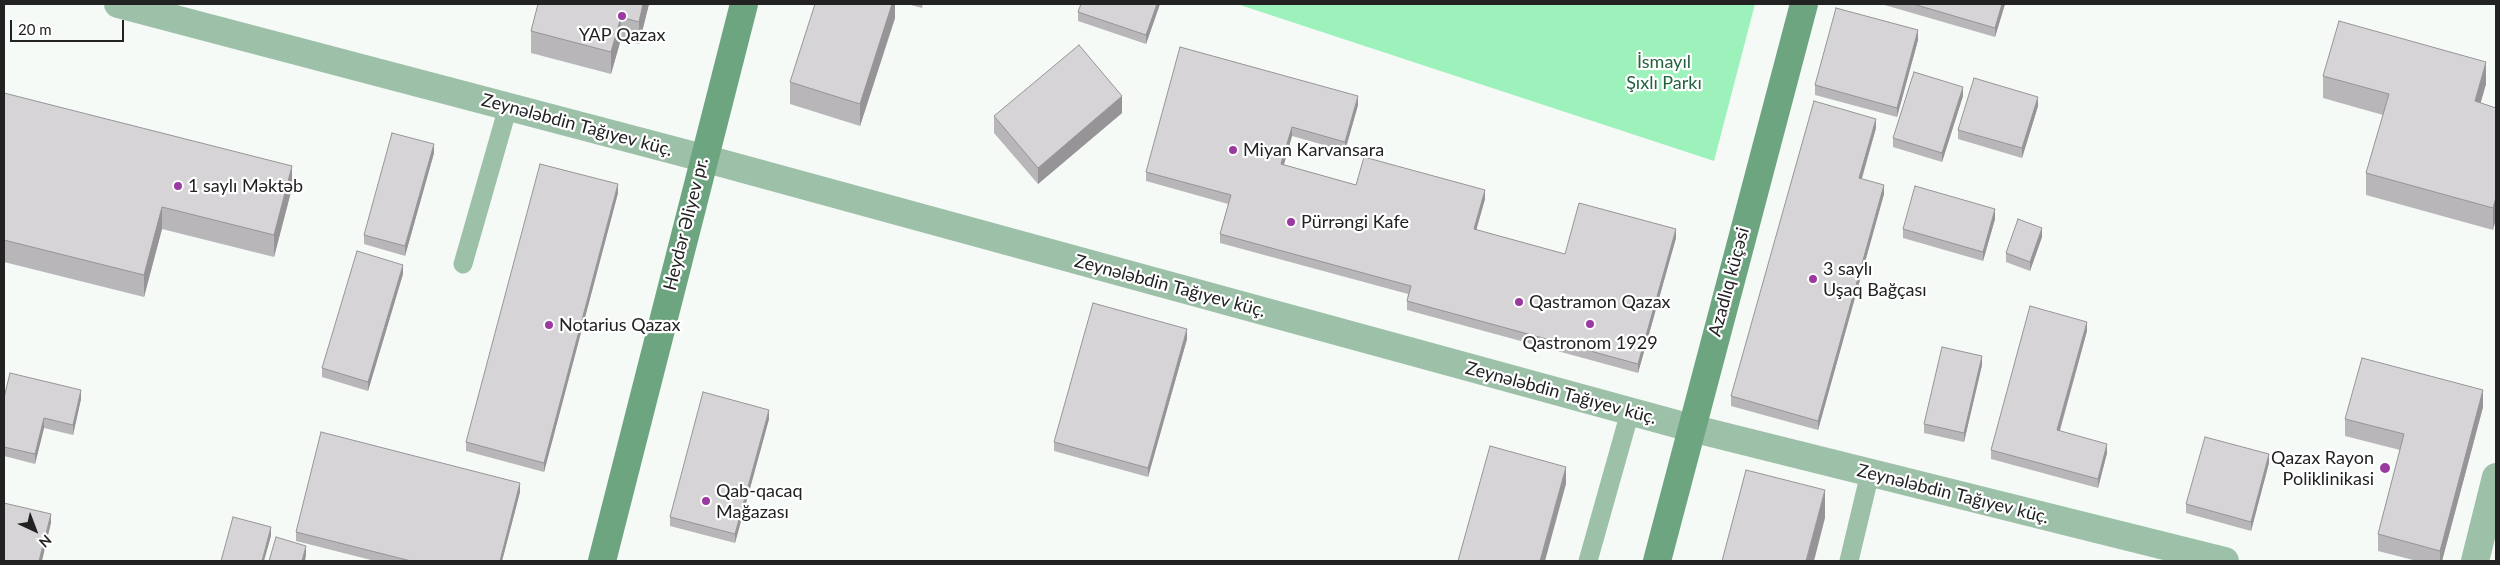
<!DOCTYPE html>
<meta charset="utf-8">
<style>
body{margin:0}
#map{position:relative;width:2500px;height:565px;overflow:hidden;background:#f6faf7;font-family:Lato,sans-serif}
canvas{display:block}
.frame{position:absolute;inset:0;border:5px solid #212221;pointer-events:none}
.north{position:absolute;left:10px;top:505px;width:50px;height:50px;-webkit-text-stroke:4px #fff;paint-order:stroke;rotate:137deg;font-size:14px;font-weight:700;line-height:20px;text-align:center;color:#212221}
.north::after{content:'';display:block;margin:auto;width:18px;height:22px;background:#212221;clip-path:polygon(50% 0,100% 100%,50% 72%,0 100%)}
.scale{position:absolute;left:10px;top:20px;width:114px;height:22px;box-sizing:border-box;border:2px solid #212221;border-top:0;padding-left:6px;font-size:15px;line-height:18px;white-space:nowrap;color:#212221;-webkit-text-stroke:4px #fff;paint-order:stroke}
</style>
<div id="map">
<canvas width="2500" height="565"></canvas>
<div class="frame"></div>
<div class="north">N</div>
<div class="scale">20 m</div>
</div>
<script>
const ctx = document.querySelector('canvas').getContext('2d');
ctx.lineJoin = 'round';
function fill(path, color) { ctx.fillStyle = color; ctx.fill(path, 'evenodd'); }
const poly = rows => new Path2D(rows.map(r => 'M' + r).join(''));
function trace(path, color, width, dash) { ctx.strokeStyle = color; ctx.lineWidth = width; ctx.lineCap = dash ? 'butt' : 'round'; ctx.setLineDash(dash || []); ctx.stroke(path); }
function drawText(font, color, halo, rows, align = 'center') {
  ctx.font = font + ' Lato,sans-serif'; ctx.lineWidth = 4.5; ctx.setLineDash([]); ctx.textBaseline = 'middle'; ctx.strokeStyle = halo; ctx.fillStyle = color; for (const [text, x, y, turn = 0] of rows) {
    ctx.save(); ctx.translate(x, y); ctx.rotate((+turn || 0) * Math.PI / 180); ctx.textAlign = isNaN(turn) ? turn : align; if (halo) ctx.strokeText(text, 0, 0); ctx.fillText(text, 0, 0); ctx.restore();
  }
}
fill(poly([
 [1237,4,1755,4,1714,161]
]), '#9df2bb');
trace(poly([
 [463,264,508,107],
 [1588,561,1630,412],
 [1849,561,1870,473]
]), '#9dc1a8', 19);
trace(poly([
 [118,4,703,158,1691,428,2225,561],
 [2475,561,2496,477]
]), '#9dc1a8', 28);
trace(poly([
 [602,561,744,4],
 [1657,561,1804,4]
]), '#6ea581', 28);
fill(poly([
 [538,4,649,4,639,44,621,39,611,74,531,53,531,31],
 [895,4,895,18,860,126,790,104,790,82],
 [907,4,923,4,922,8],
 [1160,4,1146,44,1078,21,1078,12],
 [1881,4,2005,4,1995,37],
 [1918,40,1897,117,1815,95,1815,85],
 [2323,76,2486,84,2480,103,2496,108,2493,230,2366,195,2366,173,2383,115,2323,98],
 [4,93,292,188,274,257,162,229,144,297,4,262],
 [1963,96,1942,162,1893,147,1893,138],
 [1358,105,1345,151,1292,136,1284,165,1356,185,1485,199,1476,230,1565,254,1676,238,1638,373,1407,310,1407,301,1408,294,1220,243,1220,234,1228,204,1146,181,1146,172],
 [2038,106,2022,158,1958,139,1958,130],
 [1122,113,1038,184,994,133,994,116],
 [1876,128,1862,179,1884,194,1818,430,1731,406,1731,396],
 [434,153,405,256,364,244,364,235],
 [618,193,544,472,466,451,466,442],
 [1995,219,1983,261,1903,238,1903,229],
 [2042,237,2030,271,2006,262,2006,253],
 [403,274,368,391,322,377,322,368],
 [2087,331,2060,431,2107,453,2098,488,1991,459,1991,450],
 [1187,339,1148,477,1054,451,1054,442],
 [1982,365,1964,442,1924,433,1924,424],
 [4,398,81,399,73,435,44,428,35,464,4,456],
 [2483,407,2442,561,2417,561,2378,551,2378,534,2400,450,2345,436,2345,419],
 [769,419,735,543,670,526,670,517],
 [2269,463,2251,531,2186,513,2186,504],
 [520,492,502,561,375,561,296,541,296,532]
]), '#b9b6b9');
fill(poly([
 [643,4,649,4,639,44,639,22],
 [892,4,895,4,895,18,860,126,860,104],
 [1157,4,1160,4,1146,44,1146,35],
 [2002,4,2005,4,1995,37,1995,28],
 [621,17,621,39,611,74,611,52],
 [1918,30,1918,40,1897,117,1897,108],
 [2486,62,2486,84,2475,123,2475,101],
 [1963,87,1963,96,1942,162,1942,153],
 [1122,96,1122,113,1038,184,1038,168],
 [1358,96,1358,105,1345,151,1345,142],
 [2038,97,2038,106,2022,158,2022,148],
 [1876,119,1876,128,1859,187,1859,178],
 [1292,127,1292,136,1281,174,1281,164],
 [434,144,434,153,405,256,405,246],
 [292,166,292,188,274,257,274,235],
 [618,184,618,193,544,472,544,463],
 [1884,185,1884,194,1818,430,1818,421],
 [1485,190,1485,199,1474,238,1474,229],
 [2496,197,2496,219,2493,230,2493,208],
 [162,207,162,229,144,297,144,275],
 [1995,209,1995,219,1983,261,1983,252],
 [2042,228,2042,237,2030,271,2030,262],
 [1676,229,1676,238,1638,373,1638,364],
 [403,265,403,274,368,391,368,382],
 [2087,322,2087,331,2057,439,2057,430],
 [1187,329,1187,339,1148,477,1148,468],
 [1982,356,1982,365,1964,442,1964,433],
 [81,390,81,399,73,435,73,425],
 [2483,390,2483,407,2442,561,2440,561,2440,551],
 [769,410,769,419,735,543,735,534],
 [44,418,44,428,35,464,35,454],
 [2107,444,2107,453,2098,488,2098,479],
 [2269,454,2269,463,2251,531,2251,522],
 [1566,467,1566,484,1545,561,1540,561],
 [520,483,520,492,502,561,500,561],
 [1825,490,1825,518,1814,561,1806,561],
 [51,514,51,523,42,561,39,561],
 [271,527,271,536,264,561,262,561],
 [306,546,306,555,305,561,302,561]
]), '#969496');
const building = poly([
 [538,4,643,4,639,22,621,17,611,52,531,31,538,4],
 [815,4,892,4,860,104,790,82,815,4],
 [1081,4,1157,4,1146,35,1078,12,1081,4],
 [1913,4,2002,4,1995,28,1913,4],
 [1836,8,1918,30,1897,108,1815,85,1836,8],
 [2339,21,2486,62,2475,101,2496,108,2496,197,2493,208,2366,173,2389,94,2323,76,2339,21],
 [1079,45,1122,96,1038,168,994,116,1079,45],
 [1180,47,1358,96,1345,142,1292,127,1281,164,1356,185,1364,157,1485,190,1474,229,1565,254,1579,203,1676,229,1638,364,1407,301,1411,286,1220,234,1231,195,1146,172,1180,47],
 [1914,72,1963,87,1942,153,1893,138,1914,72],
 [1974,78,2038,97,2022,148,1958,130,1974,78],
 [4,93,292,166,274,235,162,207,144,275,4,240,4,93],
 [1814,101,1876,119,1859,178,1884,185,1818,421,1731,396,1814,101],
 [392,133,434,144,405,246,364,235,392,133],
 [540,164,618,184,544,463,466,442,540,164],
 [1915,186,1995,209,1983,252,1903,229,1915,186],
 [2018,219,2042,228,2030,262,2006,253,2018,219],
 [357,251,403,265,368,382,322,368,357,251],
 [1093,303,1187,329,1148,468,1054,442,1093,303],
 [2030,306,2087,322,2057,430,2107,444,2098,479,1991,450,2030,306],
 [1942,347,1982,356,1964,433,1924,424,1942,347],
 [2362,358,2483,390,2440,551,2378,534,2404,434,2345,419,2362,358],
 [10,373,81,390,73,425,44,418,35,454,4,447,4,398,10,373],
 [703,392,769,410,735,534,670,517,703,392],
 [321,432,520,483,500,561,411,561,296,532,321,432],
 [2205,437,2269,454,2251,522,2186,504,2205,437],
 [1490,446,1566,467,1540,561,1458,561,1490,446],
 [1746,470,1825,490,1806,561,1722,561,1746,470],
 [4,503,51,514,39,561,4,561,4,503],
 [233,517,271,527,262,561,221,561,233,517],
 [276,537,306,546,302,561,269,561,276,537]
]);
fill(building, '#d7d4d7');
trace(building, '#969496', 1);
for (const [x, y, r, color] of [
 [622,16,5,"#9a39a0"],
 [1233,150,5,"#9a39a0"],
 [178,186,5,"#9a39a0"],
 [1291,222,5,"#9a39a0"],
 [1813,279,5,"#9a39a0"],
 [1519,302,5,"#9a39a0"],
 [1590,324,5,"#9a39a0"],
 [549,325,5,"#9a39a0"],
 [2385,468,6,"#9a39a0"],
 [706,501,5,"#9a39a0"]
]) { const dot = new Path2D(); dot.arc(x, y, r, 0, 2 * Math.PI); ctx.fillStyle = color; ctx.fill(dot); trace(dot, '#fff', 2); }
drawText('18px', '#212221', '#fff', [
 ["YAP Qazax",622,35,"center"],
 ["Miyan Karvansara",1243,150],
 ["1 saylı Məktəb",188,186],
 ["Pürrəngi Kafe",1301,222],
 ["3 saylı",1823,269],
 ["Uşaq Bağçası",1823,290],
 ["Qastramon Qazax",1529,302],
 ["Notarius Qazax",559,325],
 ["Qastronom 1929",1590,343,"center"],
 ["Qazax Rayon",2374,458,"right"],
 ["Poliklinikasi",2374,479,"right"],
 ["Qab-qacaq",716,491],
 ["Mağazası",716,512]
], 'left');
drawText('18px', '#24623f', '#fff', [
 ["İsmayıl",1664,62],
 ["Şıxlı Parkı",1664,83]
]);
drawText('18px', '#212221', '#fff', [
 ["Zeynələbdin Tağıyev küç.",577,125,15],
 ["Heydər Əliyev pr.",686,224,-76],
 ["Azadlıq küçəsi",1729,282,-75],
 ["Zeynələbdin Tağıyev küç.",1170,286,15],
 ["Zeynələbdin Tağıyev küç.",1561,393,15],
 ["Zeynələbdin Tağıyev küç.",1953,494,14]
]);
</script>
